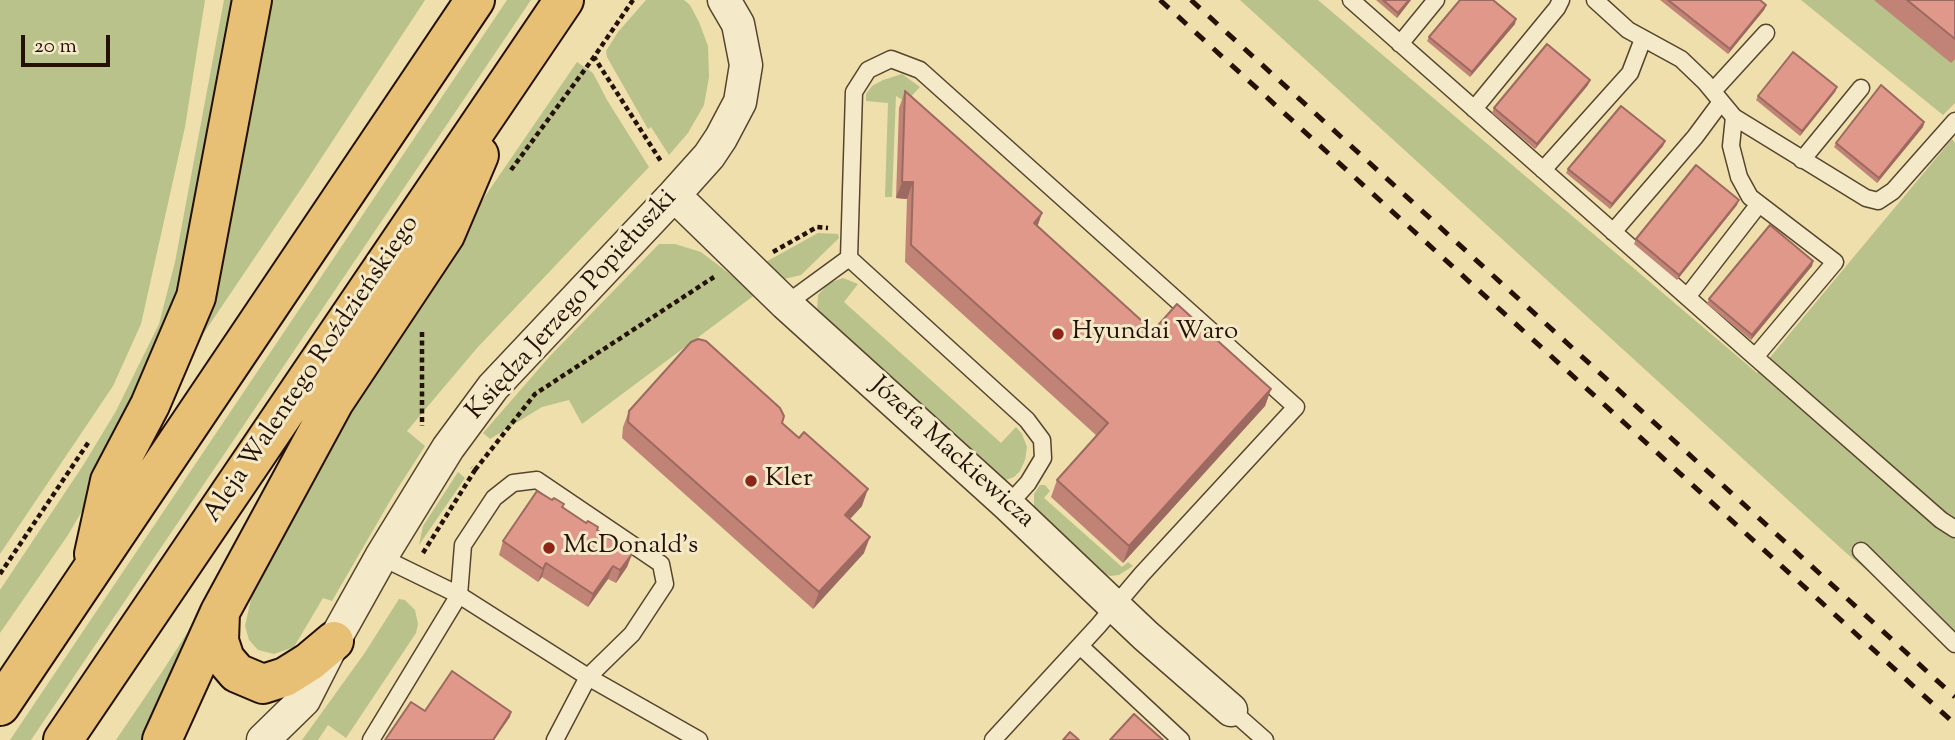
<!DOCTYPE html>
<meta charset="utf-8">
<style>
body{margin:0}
#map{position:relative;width:1955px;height:740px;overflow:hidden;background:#eedfad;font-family:"Sorts Mill Goudy",serif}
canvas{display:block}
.scale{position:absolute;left:21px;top:35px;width:89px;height:32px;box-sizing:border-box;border:4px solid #241102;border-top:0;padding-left:9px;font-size:21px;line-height:24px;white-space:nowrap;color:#241102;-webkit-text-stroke:5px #f4eaca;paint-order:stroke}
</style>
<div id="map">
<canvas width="1955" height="740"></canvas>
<div class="scale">20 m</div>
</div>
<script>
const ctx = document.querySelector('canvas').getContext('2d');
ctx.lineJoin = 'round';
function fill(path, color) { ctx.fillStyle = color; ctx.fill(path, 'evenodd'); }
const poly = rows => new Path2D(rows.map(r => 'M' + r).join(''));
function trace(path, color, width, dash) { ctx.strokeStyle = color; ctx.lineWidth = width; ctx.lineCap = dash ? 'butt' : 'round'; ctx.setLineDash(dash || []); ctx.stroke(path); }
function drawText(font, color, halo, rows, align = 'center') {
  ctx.font = font + ' "Sorts Mill Goudy",serif'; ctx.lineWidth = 6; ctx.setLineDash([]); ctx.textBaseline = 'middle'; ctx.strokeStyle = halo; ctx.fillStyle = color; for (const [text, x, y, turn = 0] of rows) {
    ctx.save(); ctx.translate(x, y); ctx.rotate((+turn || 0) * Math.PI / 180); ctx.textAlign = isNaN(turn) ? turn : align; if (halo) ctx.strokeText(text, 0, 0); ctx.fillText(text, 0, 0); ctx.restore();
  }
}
fill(poly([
 [0,0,205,0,185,127,141,324,113,386,0,554],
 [224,0,237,0,195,227,174,306,89,499,68,535,0,633,0,590,84,464,116,411,159,324,175,262],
 [268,0,425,0,303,186,191,352],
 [507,0,531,0,31,740,10,740],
 [646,0,684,0,690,5,699,22,708,46,709,77,704,105,688,133,669,155,651,127,648,129,607,57,606,51,618,32],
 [1240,0,1318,0,1757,373,1952,139,1955,143,1955,645,1844,551],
 [1801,0,1955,0,1955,103,1943,115],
 [577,62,593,73,607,100,649,167,477,348,407,431,425,446,394,494,332,601,323,598,294,647,274,654,258,650,249,640,245,626,257,572,403,316],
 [902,74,920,87,906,102,896,96,892,197,885,197,888,103,866,101,866,94,872,86,883,80],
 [818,233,838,234,839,238,801,275,784,279,776,276,762,264],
 [659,244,675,244,701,252,756,294,582,424,569,400,542,407,490,439,483,433,550,356],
 [843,278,858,284,844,302,1001,443,1016,427,1022,434,1027,447,1025,460,1020,471,1014,477,1003,481,822,319,817,311,818,295,829,283],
 [458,472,465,478,419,545,423,526],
 [1040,485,1045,485,1050,491,1044,498,1122,567,1128,562,1133,566,1119,575,1110,576,1099,571,1034,508,1034,494],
 [221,580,146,740,116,740,162,672],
 [399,599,405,600,415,610,418,624,416,633,346,738,328,725,318,740,302,740,364,654]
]), '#b8c28a');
const lane = poly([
 [1351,0,1755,357,1941,520,1955,529],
 [1595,0,1628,30,1681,59,1705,82,1734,117,1866,198,1878,201,1893,191,1955,121],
 [1400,44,1436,0],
 [1713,91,1766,33],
 [1474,109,1557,8,1561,0],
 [1734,117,1731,146,1739,177,1750,197,1835,262,1755,357],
 [1802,160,1861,88],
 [1543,170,1630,73,1643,39],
 [1613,232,1695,137,1721,102],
 [1687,297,1759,204],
 [786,304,849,258],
 [1861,551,1955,644],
 [381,557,459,595,588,677,699,740],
 [1080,646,1181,740],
 [1231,710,1265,740],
 [371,740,459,595,463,545,494,498,513,483,537,480,661,564,665,584,632,634,588,677,555,740],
 [993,740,1098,626,1142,574,1296,407,920,70,891,59,868,70,854,92,849,258,1027,420,1042,440,1043,458,1028,483,1008,505]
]);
const street = poly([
 [674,195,786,304,1008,505,1146,636,1231,710],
 [263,740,304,700,334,641,381,557,448,448,493,387,674,195,709,156,721,138,740,102,746,65,738,24,724,0]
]);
const highway = poly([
 [94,554,110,481,150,405,196,297,252,0],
 [220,612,219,641,225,659,237,673,263,684,285,677,309,662,334,641],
 [0,706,475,0],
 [63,740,564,0],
 [162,740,220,612,334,402,445,235,479,155]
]);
trace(lane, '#56442d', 19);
trace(street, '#56442d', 35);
trace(highway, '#241102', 42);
trace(poly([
 [633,0,594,57,662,163],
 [511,170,594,57],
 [773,252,817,227,828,228],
 [422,332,422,426],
 [475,470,535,394,714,277],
 [423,553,475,470,472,467],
 [0,574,90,440]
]), '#241102', 4.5, [5, 3.5]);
trace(lane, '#f4eaca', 16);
trace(street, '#f4eaca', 32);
trace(highway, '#e7c076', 38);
trace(poly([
 [1160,0,1955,724],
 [1191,0,1955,697]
]), '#241102', 5, [12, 12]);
fill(poly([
 [1376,0,1411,0,1397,18],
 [1660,0,1760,0,1766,5,1764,10,1728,54],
 [1874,0,1955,0,1955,59,1951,63],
 [1515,24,1470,77,1427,41,1429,37],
 [1588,85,1535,149,1492,113,1494,108],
 [1837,87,1835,92,1800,136,1756,100,1758,96],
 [905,91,1042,213,1037,227,1153,331,1271,389,1265,406,1123,563,1051,497,1057,480,1097,436,905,262,907,199,896,198,899,108],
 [1924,122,1923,127,1877,183,1834,147,1836,143],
 [1665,141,1663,146,1610,209,1566,173,1568,169],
 [1737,205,1677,280,1634,244,1636,239],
 [1813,261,1812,266,1751,340,1707,304,1709,299],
 [629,411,782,423,862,506,850,519,864,553,813,609,622,438,623,427],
 [563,508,632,554,627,567,616,583,608,579,588,607,542,577,538,582,499,555,503,541]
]), '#c08376');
fill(poly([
 [1409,0,1411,0,1397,18,1398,13],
 [1766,5,1764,10,1728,54,1730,49],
 [1516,19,1515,24,1470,77,1472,72],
 [1590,80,1588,85,1535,149,1537,144],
 [1837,87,1835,92,1800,136,1802,131],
 [1924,122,1923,127,1877,183,1879,178],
 [1665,141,1663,146,1610,209,1612,204],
 [902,182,913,182,907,199,896,198],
 [1739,200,1737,205,1677,280,1679,275],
 [1042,213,1036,230,1034,223],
 [1813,261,1812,266,1751,340,1752,335],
 [1271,389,1265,406,1123,563,1129,546],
 [868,489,862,506,839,531,845,515],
 [870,537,864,553,813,609,819,592],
 [632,554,627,567,616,583,620,570],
 [546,563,542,577,538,582,543,569],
 [613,566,608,579,588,607,593,594],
 [511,712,510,717,494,740,493,740]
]), '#9c6a60');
const building = poly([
 [1383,0,1409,0,1398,13,1383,0],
 [1460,0,1493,0,1516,19,1472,72,1429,37,1460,0],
 [1668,0,1760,0,1766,5,1730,49,1668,0],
 [1907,0,1955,0,1955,39,1907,0],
 [1547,44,1590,80,1537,144,1494,108,1547,44],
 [1793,52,1837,87,1802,131,1758,96,1793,52],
 [1881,85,1924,122,1879,178,1836,143,1881,85],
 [905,91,1042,213,1034,223,1153,331,1177,304,1271,389,1129,546,1057,480,1108,423,911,245,913,182,902,182,905,91],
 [1621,106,1665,141,1612,204,1568,169,1621,106],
 [1696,165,1739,200,1679,275,1636,239,1696,165],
 [1770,225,1813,261,1752,335,1709,299,1770,225],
 [698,339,706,341,780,408,784,416,782,423,799,438,804,432,868,489,845,515,870,537,819,592,628,422,629,411,691,342,698,339],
 [537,491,552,500,554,498,564,504,562,507,586,523,588,521,598,527,597,530,632,554,620,570,613,566,593,594,546,563,543,569,503,541,537,491],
 [452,671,511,712,493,740,385,740,411,702,425,711,452,671],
 [1134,714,1163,740,1110,740,1134,714],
 [1070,732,1079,740,1063,740,1070,732]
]);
fill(building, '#df9889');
trace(building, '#9c6a60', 2);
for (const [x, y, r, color] of [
 [1058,334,7,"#8f2418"],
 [751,481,7,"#8f2418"],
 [549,548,7,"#8f2418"]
]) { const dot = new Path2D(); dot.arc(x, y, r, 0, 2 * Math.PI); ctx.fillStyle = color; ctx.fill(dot); trace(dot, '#f4eaca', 2.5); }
drawText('26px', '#241102', '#f4eaca', [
 ["Księdza Jerzego Popiełuszki",573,306,-48],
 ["Aleja Walentego Roździeńskiego",313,370,-56],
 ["Józefa Mackiewicza",951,454,42]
]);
drawText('26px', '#241102', '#f4eaca', [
 ["Hyundai Waro",1072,334],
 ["Kler",765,481],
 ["McDonald's",563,548]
], 'left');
</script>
